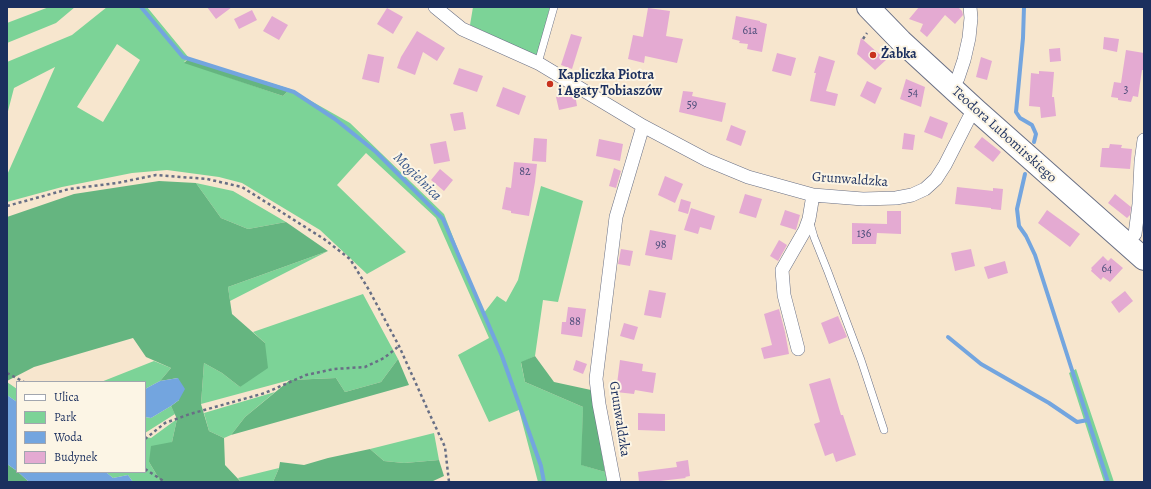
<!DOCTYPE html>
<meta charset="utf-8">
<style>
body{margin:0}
#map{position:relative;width:1151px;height:489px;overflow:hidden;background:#f7e6ce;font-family:Alegreya,serif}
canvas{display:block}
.frame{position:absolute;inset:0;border:8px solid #1b2f5e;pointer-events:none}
.legend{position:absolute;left:16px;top:381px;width:130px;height:92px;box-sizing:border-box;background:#fcf5e5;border:1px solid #a2a6af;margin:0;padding:5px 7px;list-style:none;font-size:12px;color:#1b2f5e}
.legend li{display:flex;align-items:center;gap:8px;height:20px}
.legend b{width:20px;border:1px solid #a2a6af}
</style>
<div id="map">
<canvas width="1151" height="489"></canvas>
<div class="frame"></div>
<ul class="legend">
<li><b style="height:5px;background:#fff"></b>Ulica</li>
<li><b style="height:11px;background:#7cd397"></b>Park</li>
<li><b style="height:11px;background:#73a5df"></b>Woda</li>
<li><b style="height:11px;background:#e4aad2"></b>Budynek</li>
</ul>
</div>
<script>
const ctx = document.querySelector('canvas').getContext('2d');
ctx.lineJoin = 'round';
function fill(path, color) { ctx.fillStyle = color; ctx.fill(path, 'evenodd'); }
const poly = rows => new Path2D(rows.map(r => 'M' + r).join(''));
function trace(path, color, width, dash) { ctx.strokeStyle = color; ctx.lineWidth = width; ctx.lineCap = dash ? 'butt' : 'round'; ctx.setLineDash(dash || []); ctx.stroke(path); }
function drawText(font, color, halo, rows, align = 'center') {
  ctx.font = font + ' Alegreya,serif'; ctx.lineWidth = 4; ctx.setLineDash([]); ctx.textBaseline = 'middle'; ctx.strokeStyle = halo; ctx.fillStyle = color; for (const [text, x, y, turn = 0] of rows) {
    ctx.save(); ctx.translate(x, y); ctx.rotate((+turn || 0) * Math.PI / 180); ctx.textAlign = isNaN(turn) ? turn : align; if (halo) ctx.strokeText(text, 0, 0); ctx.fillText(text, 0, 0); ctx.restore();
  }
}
fill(poly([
 [49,7,75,7,56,23,7,43,7,23],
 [107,7,147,7,189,58,184,62,283,96,290,89,350,123,444,214,483,314,497,296,506,302,518,280,541,186,583,201,558,302,543,300,535,356,521,363,525,382,583,407,582,465,605,472,608,482,538,482,519,410,489,422,458,355,489,338,436,218,366,153,337,185,406,252,367,274,320,230,242,183,219,177,167,170,132,173,62,187,7,202,7,175,55,67,14,88,7,115,7,62,72,35],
 [117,44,140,60,103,122,77,107],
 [473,7,550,7,537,56,470,25],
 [196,183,233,191,286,222,248,229,221,218],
 [328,251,230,301,228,287],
 [363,294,398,359,381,382,345,392,336,378,290,380,201,404,204,363,222,373,240,387,265,343,253,332],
 [154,361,171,368,160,381,145,389,145,382,101,382],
 [1076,369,1114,482,1104,482,1069,373],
 [7,382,17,389,17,402,7,395],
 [275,392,245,417,231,435,224,438,209,431,204,413],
 [171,406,175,414,145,433,145,417,151,418],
 [177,419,172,442,149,462,161,482,133,482,128,475,113,478,106,472,145,472,145,437,151,438],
 [434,433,439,460,404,463,384,461,370,449],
 [279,468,273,482,241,482,238,478]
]), '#7cd397');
fill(poly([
 [189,58,290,89,283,96,184,63],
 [159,181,196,183,221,218,248,229,286,222,328,251,228,287,232,314,265,343,268,368,240,387,222,373,204,363,201,404,209,431,224,438,225,465,241,482,161,482,149,462,151,446,172,442,177,419,171,406,179,400,178,378,160,381,171,368,146,357,133,338,34,367,7,381,7,217,74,194],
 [535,356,554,382,591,390,605,472,581,465,583,407,525,382,521,362],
 [398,359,409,385,231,435,245,417,290,380,336,378,345,392,381,382],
 [370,449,384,461,404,463,439,460,444,476,431,482,273,482,279,468,280,462,304,465,328,458],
 [7,464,17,471,29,482,7,482]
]), '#65b580');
fill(poly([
 [178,378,185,389,179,400,171,406,151,418,145,417,145,389,160,381],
 [7,395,17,402,17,471,7,464],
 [18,472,106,472,113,478,128,475,133,482,29,482]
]), '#73a5df');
trace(poly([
 [141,7,183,57,294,92,335,119,376,152,443,219,502,356,541,466,544,482],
 [1024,7,1023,38,1016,112,1020,118,1032,125,1036,134,1034,142],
 [1025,174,1017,209,1019,226,1026,236,1035,255,1108,482],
 [948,337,981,364,1049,403,1077,422,1088,420]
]), '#73a5df', 4);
fill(poly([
 [207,7,232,7,216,19],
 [919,7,958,7,962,11,963,15,955,24,945,15,927,37,920,31,923,24,909,19],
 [387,8,403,17,393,34,377,24],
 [648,8,670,11,666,36,683,39,677,63,645,56,644,63,628,59,633,35,643,37],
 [252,10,257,20,239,29,234,19],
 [272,16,288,25,279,40,263,31],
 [736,16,760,21,760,22,767,24,762,52,747,49,748,44,739,43,740,41,732,39],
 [417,31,445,48,437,61,423,52,415,75,397,68,401,57],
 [571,34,582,37,572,69,561,65],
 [1104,37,1119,39,1117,52,1103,49],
 [861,38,886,60,875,70,857,54],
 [1060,48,1061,61,1050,62,1049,49],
 [1126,50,1144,53,1144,70,1142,70,1138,97,1133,96,1131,102,1118,100,1118,98,1111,97,1114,82,1121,83],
 [777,53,796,58,791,76,772,71],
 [368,54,384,57,379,83,362,79],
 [819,56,835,61,826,91,838,94,835,106,810,101,816,73,814,73],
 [981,57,992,61,987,80,976,77],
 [459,68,483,76,477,92,453,84],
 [1039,71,1054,72,1052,97,1054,97,1056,116,1041,118,1040,107,1029,106,1031,73,1039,74],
 [906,79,925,87,921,107,900,99],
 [867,81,882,88,875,104,860,96],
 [503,87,526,96,519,115,496,106],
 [683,91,693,92,692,96,726,103,722,122,679,112],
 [572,93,575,94,577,106,559,110,556,97],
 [463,112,466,129,454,131,450,114],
 [930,116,948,123,942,139,924,132],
 [731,125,746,131,741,146,726,140],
 [904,133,915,135,913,150,902,149],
 [982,137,1001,152,993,162,974,147],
 [534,138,547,139,546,162,532,161],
 [599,139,623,144,620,161,596,156],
 [446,141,450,161,434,164,430,144],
 [1110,144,1122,145,1121,148,1132,149,1130,169,1100,167,1102,148,1109,148],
 [514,162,537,164,535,182,529,216,511,213,511,211,502,209,506,187,511,188],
 [614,168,621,171,616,188,609,186],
 [440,169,453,180,444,191,431,180],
 [665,176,683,184,675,203,658,195],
 [957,187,993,191,993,188,1003,189,1001,210,991,209,991,208,955,204],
 [745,194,762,199,756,218,739,213],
 [1115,194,1131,207,1130,215,1127,218,1108,203],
 [681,199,691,202,688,214,678,211],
 [691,208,715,216,711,230,700,227,698,234,684,230],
 [785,210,800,215,796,230,780,225],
 [1047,210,1080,234,1070,247,1038,223],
 [887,211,901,211,901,234,877,233,876,244,852,244,852,223,887,224],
 [650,230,676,235,672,260,645,255],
 [779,240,787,245,778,261,770,256],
 [621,249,633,251,630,266,618,264],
 [971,249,975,266,955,271,951,253],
 [1103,256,1108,261,1111,258,1123,268,1110,282,1103,277,1101,280,1091,271,1092,269,1091,268],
 [1005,261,1008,273,988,279,984,267],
 [649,290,666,293,661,318,644,315],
 [1125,291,1133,301,1119,313,1111,302],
 [568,307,586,309,582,337,561,334,562,322,566,322],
 [779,309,785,332,789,354,764,359,761,348,772,345,764,314],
 [838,316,847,337,829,344,821,323],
 [624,323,638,327,634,340,620,336],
 [576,360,587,364,583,374,573,370],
 [620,360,643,364,642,371,656,373,653,393,635,390,634,394,616,392],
 [830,378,841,415,843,415,856,455,836,462,833,453,825,456,814,424,820,422,809,384],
 [638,413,665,414,665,431,638,430],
 [688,460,690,476,685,477,686,478,660,481,660,482,639,482,638,472,677,467,676,462]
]), '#e4aad2');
const lane = poly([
 [538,63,554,7],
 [810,223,814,237,828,272,861,360,884,430]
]);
const street = poly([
 [435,7,462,29,538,63,643,126,707,160,748,177,813,195,863,199,896,198,912,195,925,189,936,179,945,165,969,118,976,110],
 [952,88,958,78,964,60,969,38,971,18,970,7],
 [1135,234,1139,204,1141,162,1144,140],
 [798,349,784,295,782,270,805,230,809,219,813,195],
 [614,482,599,404,596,379,616,217,643,126]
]);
const highway = poly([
 [868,7,901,41,976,110,1144,259]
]);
trace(lane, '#686f85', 8);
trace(street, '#686f85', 14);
trace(highway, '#686f85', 24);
trace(poly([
 [863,39,867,33],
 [7,206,69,189,117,183,156,175,207,179,242,187,324,239,350,259,369,290,399,346,431,417,445,447,449,482],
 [7,373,24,382],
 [145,439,165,423,190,414,265,393,306,375,334,369,365,367,384,358,399,346],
 [145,469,165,482]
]), '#686f85', 2.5, [3, 3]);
trace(lane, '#fff', 7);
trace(street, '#fff', 13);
trace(highway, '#fff', 22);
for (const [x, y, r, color] of [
 [873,55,4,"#c8321e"],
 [550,84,4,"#c8321e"]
]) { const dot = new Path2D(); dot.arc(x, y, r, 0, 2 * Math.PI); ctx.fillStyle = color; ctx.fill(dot); trace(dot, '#fcf5e5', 1.5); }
drawText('12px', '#4d4e7b', null, [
 ["61a",750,31],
 ["3",1126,90],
 ["54",913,93],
 ["59",692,105],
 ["82",525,172],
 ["136",864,234],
 ["98",661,245],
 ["64",1107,269],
 ["88",575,322]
]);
drawText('bold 14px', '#1b2f5e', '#fcf5e5', [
 ["Żabka",881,55],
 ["Kapliczka Piotra",558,76],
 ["i Agaty Tobiaszów",558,92]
], 'left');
drawText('14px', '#1b2f5e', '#fcf5e5', [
 ["Teodora Lubomirskiego",1004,135,42],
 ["Grunwaldzka",850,180,4],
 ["Grunwaldzka",619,419,81]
]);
drawText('italic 15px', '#3a588b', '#fcf5e5', [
 ["Mogielnica",417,177,45]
]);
</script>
